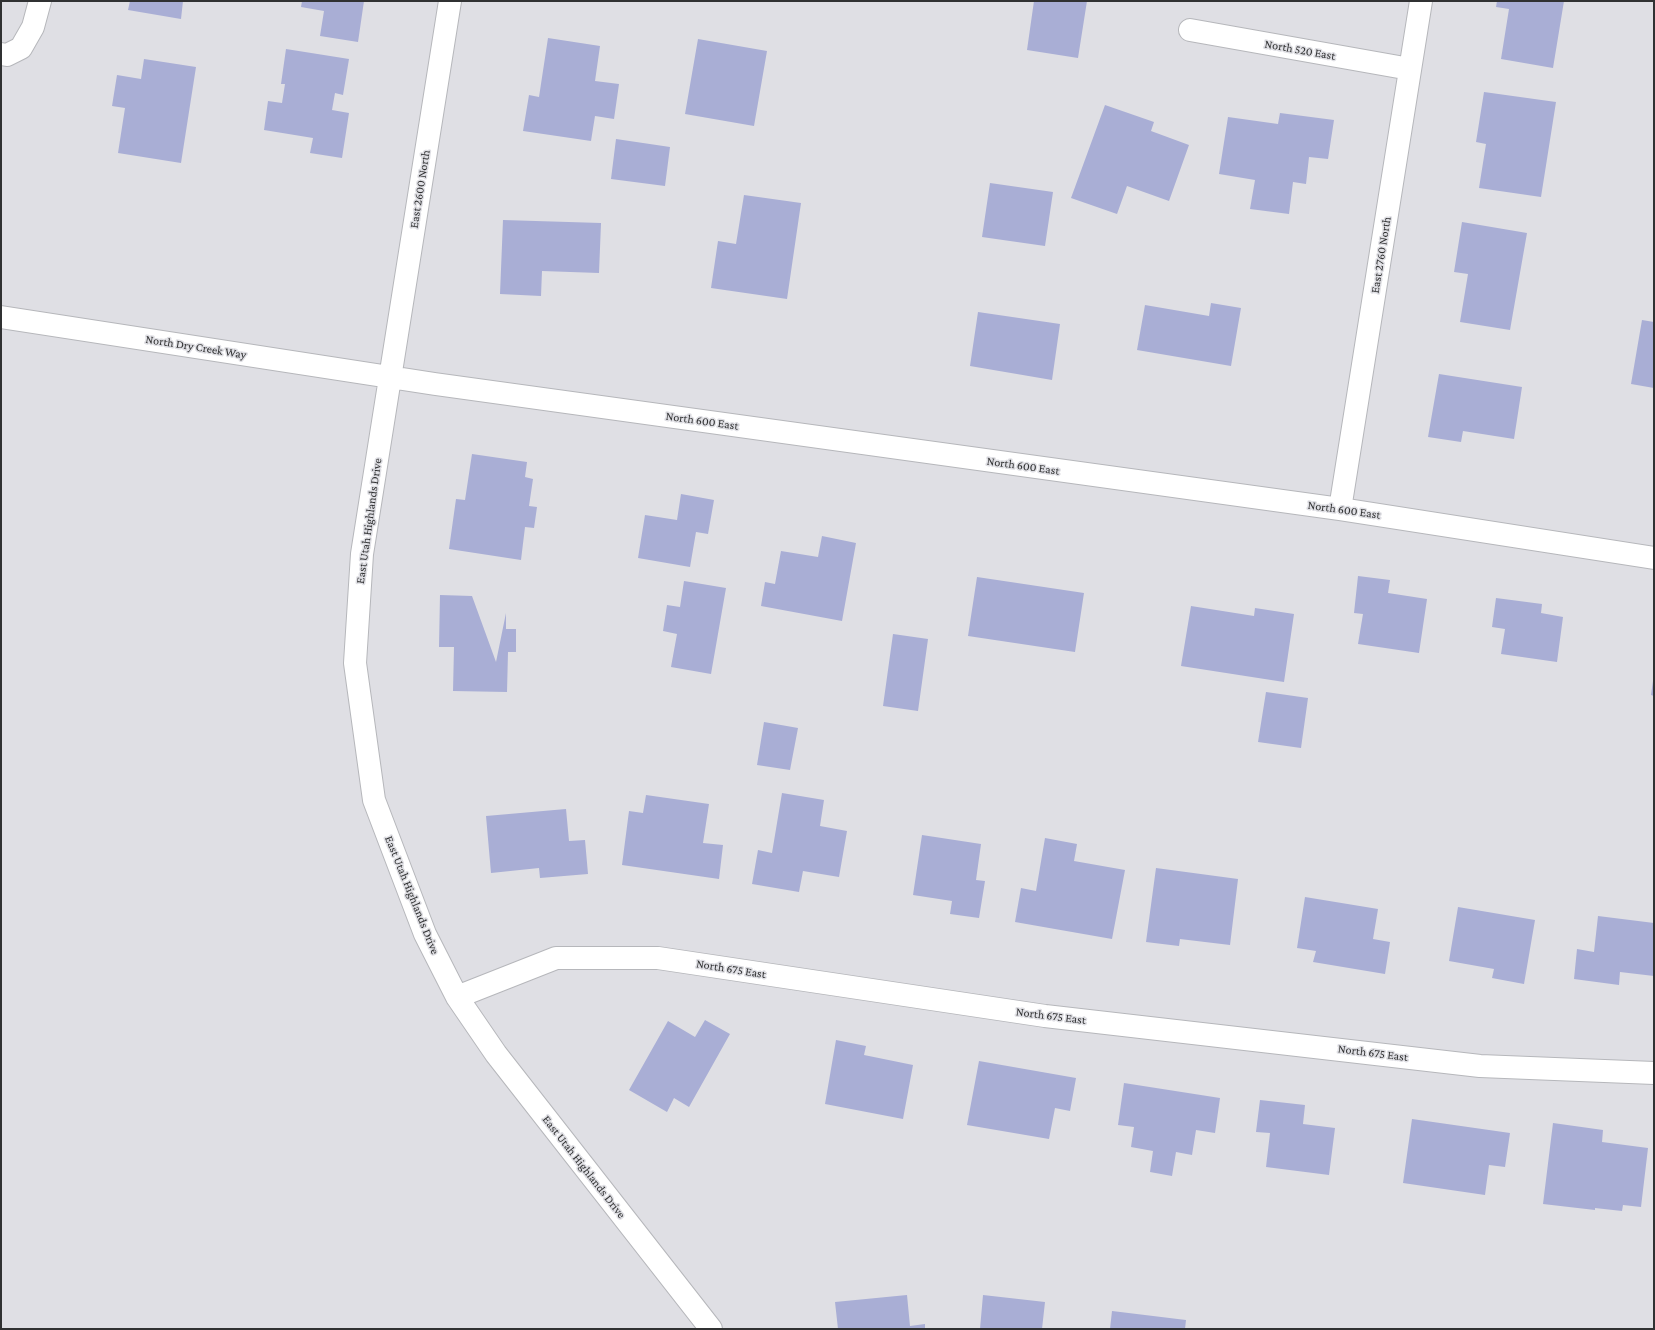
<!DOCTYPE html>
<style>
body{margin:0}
#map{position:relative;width:1655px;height:1330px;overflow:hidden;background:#dfdfe4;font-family:"Crimson Pro",serif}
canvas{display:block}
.frame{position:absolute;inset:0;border:2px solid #303132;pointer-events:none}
</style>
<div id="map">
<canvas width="1655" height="1330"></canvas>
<div class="frame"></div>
</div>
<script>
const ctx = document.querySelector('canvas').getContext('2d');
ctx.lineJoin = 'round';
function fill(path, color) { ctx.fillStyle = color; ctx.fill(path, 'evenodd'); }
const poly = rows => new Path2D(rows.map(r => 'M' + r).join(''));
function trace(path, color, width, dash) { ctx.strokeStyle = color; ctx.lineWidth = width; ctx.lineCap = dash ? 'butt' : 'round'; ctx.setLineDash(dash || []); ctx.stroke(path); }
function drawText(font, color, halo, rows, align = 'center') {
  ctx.font = font + ' "Crimson Pro",serif'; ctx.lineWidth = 3; ctx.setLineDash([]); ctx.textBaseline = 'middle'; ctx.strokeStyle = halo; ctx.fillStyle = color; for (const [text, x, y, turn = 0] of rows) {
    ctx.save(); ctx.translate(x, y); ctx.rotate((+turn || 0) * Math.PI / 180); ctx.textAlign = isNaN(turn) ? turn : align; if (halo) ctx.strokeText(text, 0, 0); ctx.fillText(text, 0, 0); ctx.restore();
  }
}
fill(poly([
 [130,1,183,1,181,19,128,10],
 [302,1,364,1,358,42,320,36,324,11,301,7],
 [1034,1,1087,1,1078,58,1027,50],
 [1497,1,1564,1,1553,68,1501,59,1509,9,1496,7],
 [548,38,600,46,595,81,619,84,614,119,595,116,591,141,523,131,529,95,539,97],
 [698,39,767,51,754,126,685,114],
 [286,49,349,59,343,95,335,93,332,110,349,113,342,158,310,153,313,138,264,130,268,101,282,103,285,84,281,84],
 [144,59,196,67,181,163,118,153,125,108,112,106,117,75,141,79],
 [1484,92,1556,102,1541,197,1479,188,1486,144,1476,142],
 [1105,105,1154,122,1151,131,1189,145,1169,201,1127,186,1117,214,1071,198],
 [1280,113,1334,120,1328,159,1309,157,1306,184,1293,182,1289,214,1250,209,1255,180,1219,174,1228,117,1278,124],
 [616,139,670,147,665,186,611,179],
 [990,183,1053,192,1045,246,982,237],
 [744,195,801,203,787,299,711,288,718,241,736,244],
 [503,220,601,223,599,273,542,271,541,296,500,294],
 [1462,222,1527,233,1510,330,1460,322,1468,274,1454,272],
 [1211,303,1241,308,1231,366,1137,350,1145,305,1209,316],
 [978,312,1060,324,1052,380,970,366],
 [1642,320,1654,322,1654,388,1631,384],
 [1439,374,1522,387,1514,439,1463,431,1461,442,1428,437],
 [472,454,527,462,525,477,533,479,529,506,537,507,534,528,525,527,521,560,449,549,456,499,465,500],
 [681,494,714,500,708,534,696,532,690,567,638,558,645,515,677,520],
 [822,536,856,543,842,621,761,606,765,582,775,584,781,551,818,557],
 [1358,576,1390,580,1388,593,1427,599,1419,653,1358,644,1363,614,1354,613],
 [977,577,1084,593,1075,652,968,636],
 [684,581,726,588,711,674,671,667,677,634,663,631,667,605,680,607],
 [440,595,472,596,496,662,506,613,506,629,516,629,516,652,508,652,507,692,453,691,454,647,439,647],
 [1496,598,1542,604,1541,613,1563,617,1557,662,1501,654,1505,629,1492,627],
 [1191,606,1254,616,1255,608,1294,614,1284,682,1181,666],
 [893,634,928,639,918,711,883,706],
 [1653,681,1654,681,1654,696,1651,695],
 [1266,692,1308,698,1301,748,1258,742],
 [764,722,798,728,790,770,757,765],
 [782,793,824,800,820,826,847,831,839,877,803,871,799,892,752,884,758,850,772,853],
 [646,795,709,804,703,843,723,845,719,879,622,865,629,811,643,813],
 [566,809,569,841,585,840,588,874,540,878,539,868,491,873,486,816],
 [922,835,981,844,976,880,985,881,979,918,950,914,952,901,913,895],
 [1045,838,1077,844,1074,861,1125,870,1112,939,1015,922,1021,888,1036,891],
 [1156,868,1238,879,1230,945,1180,939,1179,946,1146,942],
 [1305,897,1378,909,1373,939,1390,942,1385,974,1313,962,1316,951,1297,948],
 [1458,907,1535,920,1524,984,1492,978,1494,969,1449,961],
 [1598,916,1654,923,1654,976,1620,972,1619,985,1574,979,1577,949,1594,952],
 [705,1020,730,1034,689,1107,674,1098,667,1112,629,1090,668,1021,695,1037],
 [836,1040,866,1046,864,1055,913,1065,903,1119,825,1104],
 [979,1061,1076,1078,1070,1111,1055,1108,1049,1139,967,1125],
 [1124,1083,1220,1098,1215,1133,1196,1130,1192,1155,1176,1152,1172,1176,1150,1172,1153,1151,1131,1147,1134,1127,1118,1125],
 [1260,1100,1305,1105,1303,1124,1335,1128,1329,1175,1266,1167,1270,1133,1256,1132],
 [1412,1119,1510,1133,1505,1167,1489,1165,1485,1195,1403,1183],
 [1553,1123,1603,1130,1602,1142,1648,1148,1641,1207,1623,1205,1622,1211,1595,1208,1595,1210,1543,1204],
 [907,1295,910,1326,925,1324,925,1329,838,1329,835,1302],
 [983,1295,1045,1302,1042,1329,980,1329],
 [1112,1311,1186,1320,1185,1329,1110,1329]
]), '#a9aed5');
const minor = poly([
 [450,1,362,554,355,663,374,800,425,934,457,997,496,1054,711,1329],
 [1190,30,1410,69],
 [1,54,7,55,21,48,33,27,40,1],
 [1,317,435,384,1340,509,1654,558],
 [1340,509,1421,1],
 [457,997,556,958,658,958,1045,1016,1480,1066,1654,1073]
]);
trace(minor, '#b6b7bb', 24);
trace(minor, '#fff', 22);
drawText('12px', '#303132', '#dfdfe4', [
 ["North 520 East",1300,50,10],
 ["East 2600 North",420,189,-81],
 ["East 2760 North",1381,255,-81],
 ["North Dry Creek Way",196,347,9],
 ["North 600 East",702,421,8],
 ["North 600 East",1023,466,8],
 ["North 600 East",1344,510,8],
 ["East Utah Highlands Drive",369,521,-82],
 ["East Utah Highlands Drive",412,895,68],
 ["North 675 East",731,969,9],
 ["North 675 East",1051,1016,7],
 ["North 675 East",1373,1053,7],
 ["East Utah Highlands Drive",584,1167,52]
]);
</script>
